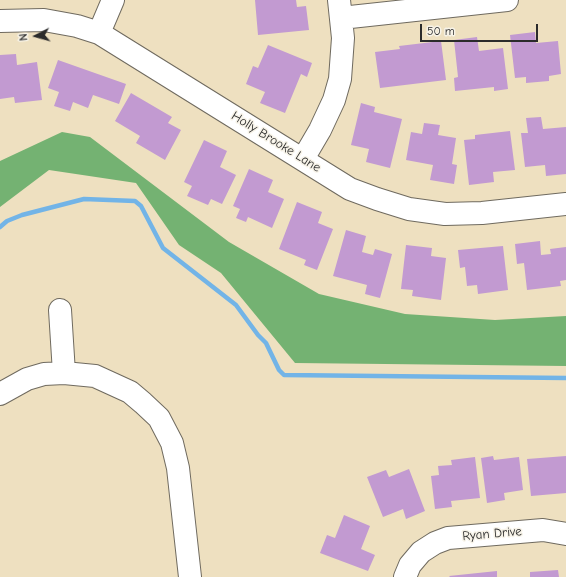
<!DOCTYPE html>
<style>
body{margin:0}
#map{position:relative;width:566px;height:577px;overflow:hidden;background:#eee0c0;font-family:"Comic Neue",sans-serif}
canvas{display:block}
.north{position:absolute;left:16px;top:16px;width:40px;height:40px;-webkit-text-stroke:3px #f7f3e8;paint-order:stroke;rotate:264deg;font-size:11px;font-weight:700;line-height:16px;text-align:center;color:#2b2b2b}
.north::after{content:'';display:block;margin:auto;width:14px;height:18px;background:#2b2b2b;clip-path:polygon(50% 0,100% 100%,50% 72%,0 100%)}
.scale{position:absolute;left:420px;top:24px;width:118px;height:18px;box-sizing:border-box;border:2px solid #2b2b2b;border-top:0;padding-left:5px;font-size:12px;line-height:14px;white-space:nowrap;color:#2b2b2b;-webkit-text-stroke:3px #f7f3e8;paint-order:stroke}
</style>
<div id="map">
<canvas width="566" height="577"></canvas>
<div class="north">N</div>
<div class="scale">50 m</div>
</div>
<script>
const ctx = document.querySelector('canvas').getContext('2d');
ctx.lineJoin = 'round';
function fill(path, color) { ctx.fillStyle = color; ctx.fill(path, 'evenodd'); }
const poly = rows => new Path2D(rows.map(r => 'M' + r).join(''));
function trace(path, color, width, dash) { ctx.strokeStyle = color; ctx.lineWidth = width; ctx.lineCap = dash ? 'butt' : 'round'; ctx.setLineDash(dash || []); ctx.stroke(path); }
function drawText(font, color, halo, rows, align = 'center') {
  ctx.font = font + ' "Comic Neue",sans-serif'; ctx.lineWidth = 3; ctx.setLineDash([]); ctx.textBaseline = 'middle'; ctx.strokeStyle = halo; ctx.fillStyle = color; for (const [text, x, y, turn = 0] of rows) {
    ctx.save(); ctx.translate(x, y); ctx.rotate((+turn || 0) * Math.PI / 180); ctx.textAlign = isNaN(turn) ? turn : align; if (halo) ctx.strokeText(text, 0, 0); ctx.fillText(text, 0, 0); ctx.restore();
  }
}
fill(poly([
 [62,132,90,137,229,242,319,294,405,314,495,320,566,316,566,366,295,363,221,273,179,245,136,183,49,170,0,207,0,161]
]), '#74b272');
trace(poly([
 [0,227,7,221,22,215,84,199,135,201,141,206,163,248,236,305,258,335,266,343,279,370,284,375,566,378]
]), '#72b4e7', 4.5);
fill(poly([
 [255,0,296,0,297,7,306,6,309,30,258,35],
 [535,32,536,43,558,41,561,74,549,76,549,81,526,83,526,77,515,78,510,35],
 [477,37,479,51,503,48,508,89,494,91,494,87,455,91,454,78,458,77,454,40],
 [441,41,446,80,380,88,375,52,400,49,399,46],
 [268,45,312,63,307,77,301,74,285,113,260,103,265,92,246,84,253,66,258,68],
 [16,54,17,65,37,62,42,100,15,103,14,97,0,99,0,55],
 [58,60,126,84,119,104,93,95,88,108,73,102,70,111,54,106,59,92,48,88],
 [131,93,172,117,168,123,181,130,165,160,136,143,140,136,115,121],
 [361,103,375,107,374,112,402,119,390,168,366,162,369,149,351,145],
 [541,117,543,129,566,127,566,174,546,176,545,165,525,167,521,133,528,133,526,118],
 [424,123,440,125,438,135,456,138,452,164,457,165,454,184,430,180,433,165,406,160,411,132,422,134],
 [510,131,515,170,493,172,494,182,469,185,464,140,475,139,475,135],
 [204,140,227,151,220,167,236,175,222,204,211,199,208,205,187,196,192,186,184,182],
 [249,169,273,180,268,192,284,199,272,228,248,217,246,222,236,218,240,209,233,206],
 [297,202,322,212,318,223,333,229,317,270,304,265,306,260,279,249],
 [346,230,366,236,362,252,373,255,375,249,392,254,380,298,365,294,367,285,333,276],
 [540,241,541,255,551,254,550,249,566,247,566,280,560,281,561,286,527,290,524,263,517,264,515,244],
 [406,245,432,248,431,256,446,258,441,300,412,296,413,290,401,289],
 [503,246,508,290,478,294,477,285,467,286,465,267,460,268,458,250],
 [493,456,494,460,519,457,523,490,504,493,505,500,487,503,481,458],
 [566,456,566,493,531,496,527,459],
 [475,457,480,498,451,501,452,507,435,509,431,476,439,475,438,466,452,465,451,460],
 [409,469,425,511,406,519,403,509,383,517,367,477,386,470,389,477],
 [344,515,370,526,361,549,375,555,368,571,320,553,327,535,335,538],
 [558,570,559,577,530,577,530,572],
 [497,571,497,577,450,577,449,576]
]), '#c29ad1');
const minor = poly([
 [341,18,507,0],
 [0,21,44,20,77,26,99,33,350,189,377,199,409,209,445,214,482,213,566,204],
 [99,33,113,0],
 [303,159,320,130,334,100,340,79,343,38,339,0],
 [60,310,64,373],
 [0,394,27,379,44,374,64,373,95,376,130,392,143,403,159,418,172,443,178,468,190,577],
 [405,577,410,565,421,552,435,543,448,538,543,530,566,534]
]);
trace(minor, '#6f6a5f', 24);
trace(minor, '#fff', 22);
drawText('13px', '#2b2b2b', '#f7f3e8', [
 ["Holly Brooke Lane",276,142,32],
 ["Ryan Drive",492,534,-5]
]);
</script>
